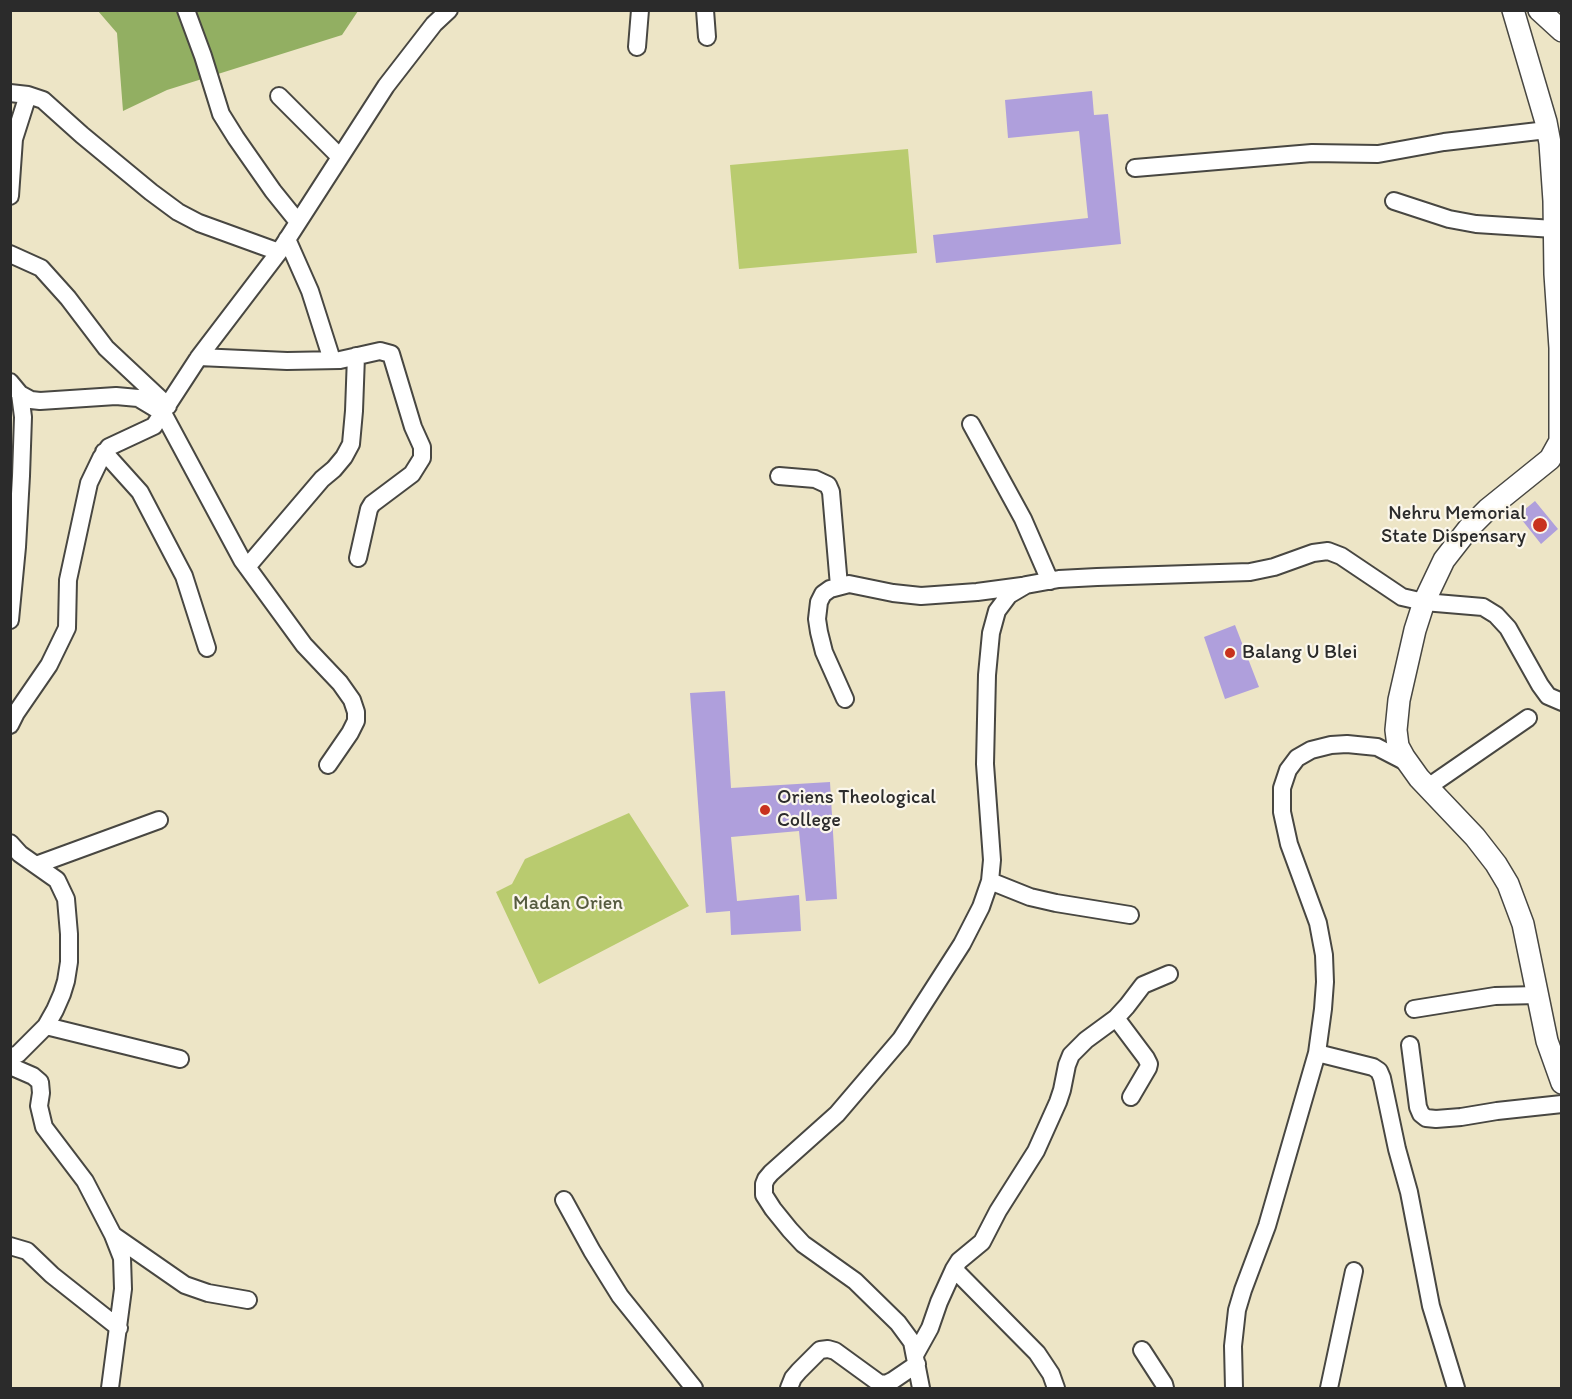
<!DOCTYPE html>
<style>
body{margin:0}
#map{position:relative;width:1572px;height:1399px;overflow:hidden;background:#ede5c6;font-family:Itim,sans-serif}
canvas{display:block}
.frame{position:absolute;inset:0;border:12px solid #2b2b2b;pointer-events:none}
</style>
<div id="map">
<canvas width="1572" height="1399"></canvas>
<div class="frame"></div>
</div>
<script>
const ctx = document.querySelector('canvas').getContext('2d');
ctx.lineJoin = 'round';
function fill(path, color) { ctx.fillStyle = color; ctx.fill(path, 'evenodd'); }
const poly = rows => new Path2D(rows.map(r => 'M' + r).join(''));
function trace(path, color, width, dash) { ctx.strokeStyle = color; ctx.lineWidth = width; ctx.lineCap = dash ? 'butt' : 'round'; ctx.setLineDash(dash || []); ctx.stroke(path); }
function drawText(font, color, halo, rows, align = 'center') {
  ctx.font = font + ' Itim,sans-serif'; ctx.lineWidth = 4.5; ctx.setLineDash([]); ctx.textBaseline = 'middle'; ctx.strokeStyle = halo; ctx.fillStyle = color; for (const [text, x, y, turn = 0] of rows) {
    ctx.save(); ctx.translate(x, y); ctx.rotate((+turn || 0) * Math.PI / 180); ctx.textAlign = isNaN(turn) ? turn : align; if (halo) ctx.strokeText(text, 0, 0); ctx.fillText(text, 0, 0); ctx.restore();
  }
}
fill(poly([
 [908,149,917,253,739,269,730,165],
 [629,813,689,906,539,984,496,892,512,884,525,859]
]), '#b9cb6f');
fill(poly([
 [98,11,358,11,342,35,167,90,123,111,117,33]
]), '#92af62');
fill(poly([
 [1092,91,1094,115,1108,114,1121,244,936,263,933,235,1088,218,1079,131,1008,138,1005,100],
 [1535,501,1558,529,1541,544,1518,515],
 [1235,625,1259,687,1225,699,1204,637],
 [725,691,731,788,830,782,837,899,806,901,799,831,731,837,737,901,799,895,801,931,731,935,730,911,706,913,690,693]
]), '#af9fdc');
const minor = poly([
 [186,10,203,56,221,114,236,138,273,191,298,222],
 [705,10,707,37],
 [637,47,640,10],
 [10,93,28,95,43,100,82,135,151,192,178,212,199,223,279,252],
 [279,96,340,157],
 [1135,168,1312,153,1378,154,1444,142,1547,130],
 [10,196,14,139,28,95],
 [1394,201,1449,219,1476,224,1554,229],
 [287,239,310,291,332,360],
 [10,254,41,268,68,298,106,348,168,406],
 [199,357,287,361,340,360,380,351,391,354,413,427,422,447,422,458,412,474,372,504,369,509,358,558],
 [10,382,20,394,31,400,40,401,116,396,138,398,163,413,242,560,304,645,340,683,352,700,356,712,356,721,350,733,328,765],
 [971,424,1023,519,1050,581],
 [104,452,140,492,184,576,207,648],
 [779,476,815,479,828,485,831,492,839,586],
 [247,567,322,479,334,469,344,457,351,444,354,411,356,356],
 [10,620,17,547,21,476,23,417,20,394],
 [845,699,824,652,819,632,817,619,819,602,823,594,830,589,849,584,893,593,921,596,977,592,1022,586],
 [10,725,16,713,49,665,67,628,68,580,89,483,101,458,109,447,154,426,199,357,279,252,386,86,434,24,449,10],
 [1428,787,1528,718],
 [10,843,20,854,57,880,66,899,69,934,69,962,66,981,62,994,55,1010,46,1026,18,1054,10,1057],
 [36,865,159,820],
 [990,881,1030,897,1056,903,1130,915],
 [1414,1009,1495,996,1538,995],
 [1116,1018,1146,1058,1149,1064,1148,1068,1131,1097],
 [46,1026,180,1059],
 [1410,1045,1418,1107,1421,1114,1426,1118,1436,1119,1461,1117,1497,1111,1562,1104],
 [1317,1053,1373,1067,1379,1071,1382,1078,1397,1149,1409,1192,1431,1306,1456,1388],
 [10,1066,33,1076,40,1082,41,1093,39,1106,44,1127,85,1181,113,1235,122,1258,123,1289,110,1388],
 [564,1200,592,1251,620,1296,694,1388],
 [113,1235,185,1285,208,1293,248,1300],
 [10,1246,27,1251,52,1275,119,1328],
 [954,1269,1037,1353,1051,1374,1056,1388],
 [1142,1350,1164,1384,1165,1388],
 [915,1355,930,1328,939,1302,954,1269,959,1261,982,1242,998,1211,1036,1151,1058,1102,1062,1090,1067,1065,1071,1055,1086,1040,1116,1018,1127,1006,1143,985,1169,974],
 [789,1388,793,1378,799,1371,820,1350,828,1349,835,1351,879,1383,886,1384,892,1381,917,1364],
 [921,1388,912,1342,898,1323,855,1281,803,1244,790,1230,773,1209,764,1195,764,1184,766,1179,771,1173,837,1114,901,1039,962,944,981,907,990,881,992,860,985,764,987,675,991,633,997,611,1009,595,1026,585,1059,579,1097,577,1250,572,1274,567,1313,553,1328,551,1341,556,1402,597,1424,602,1483,607,1496,615,1508,628,1540,685,1548,696,1562,702],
 [1234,1388,1233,1346,1237,1310,1243,1290,1267,1226,1317,1053,1323,1009,1325,982,1324,955,1318,923,1289,844,1282,812,1282,788,1288,770,1297,758,1311,750,1331,745,1347,744,1377,747,1408,763],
 [1329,1388,1354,1271]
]);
const tertiary = poly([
 [1513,10,1546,122,1550,143,1554,201,1555,274,1560,348,1560,441,1550,459,1488,509,1469,528,1444,560,1424,602,1415,630,1399,700,1396,730,1398,746,1404,757,1419,778,1475,837,1496,864,1508,884,1523,924,1547,1041,1562,1083],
 [1539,10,1562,31]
]);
trace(minor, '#484742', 20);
trace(tertiary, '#484742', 24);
trace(minor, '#fff', 16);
trace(tertiary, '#fff', 21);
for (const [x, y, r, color] of [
 [1540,525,8,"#c8321e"],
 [1230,653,6,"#c8321e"],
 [765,810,6,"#c8321e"]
]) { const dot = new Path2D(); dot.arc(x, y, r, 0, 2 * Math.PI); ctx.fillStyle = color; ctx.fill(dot); trace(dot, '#fbf7ec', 2); }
drawText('20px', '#2b2b2b', '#fbf7ec', [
 ["Nehru Memorial",1526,514,"right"],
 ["State Dispensary",1526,537,"right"],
 ["Balang U Blei",1242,653],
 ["Oriens Theological",777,798],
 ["College",777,821]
], 'left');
drawText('20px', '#565b3f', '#fbf7ec', [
 ["Madan Orien",568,904]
]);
</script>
